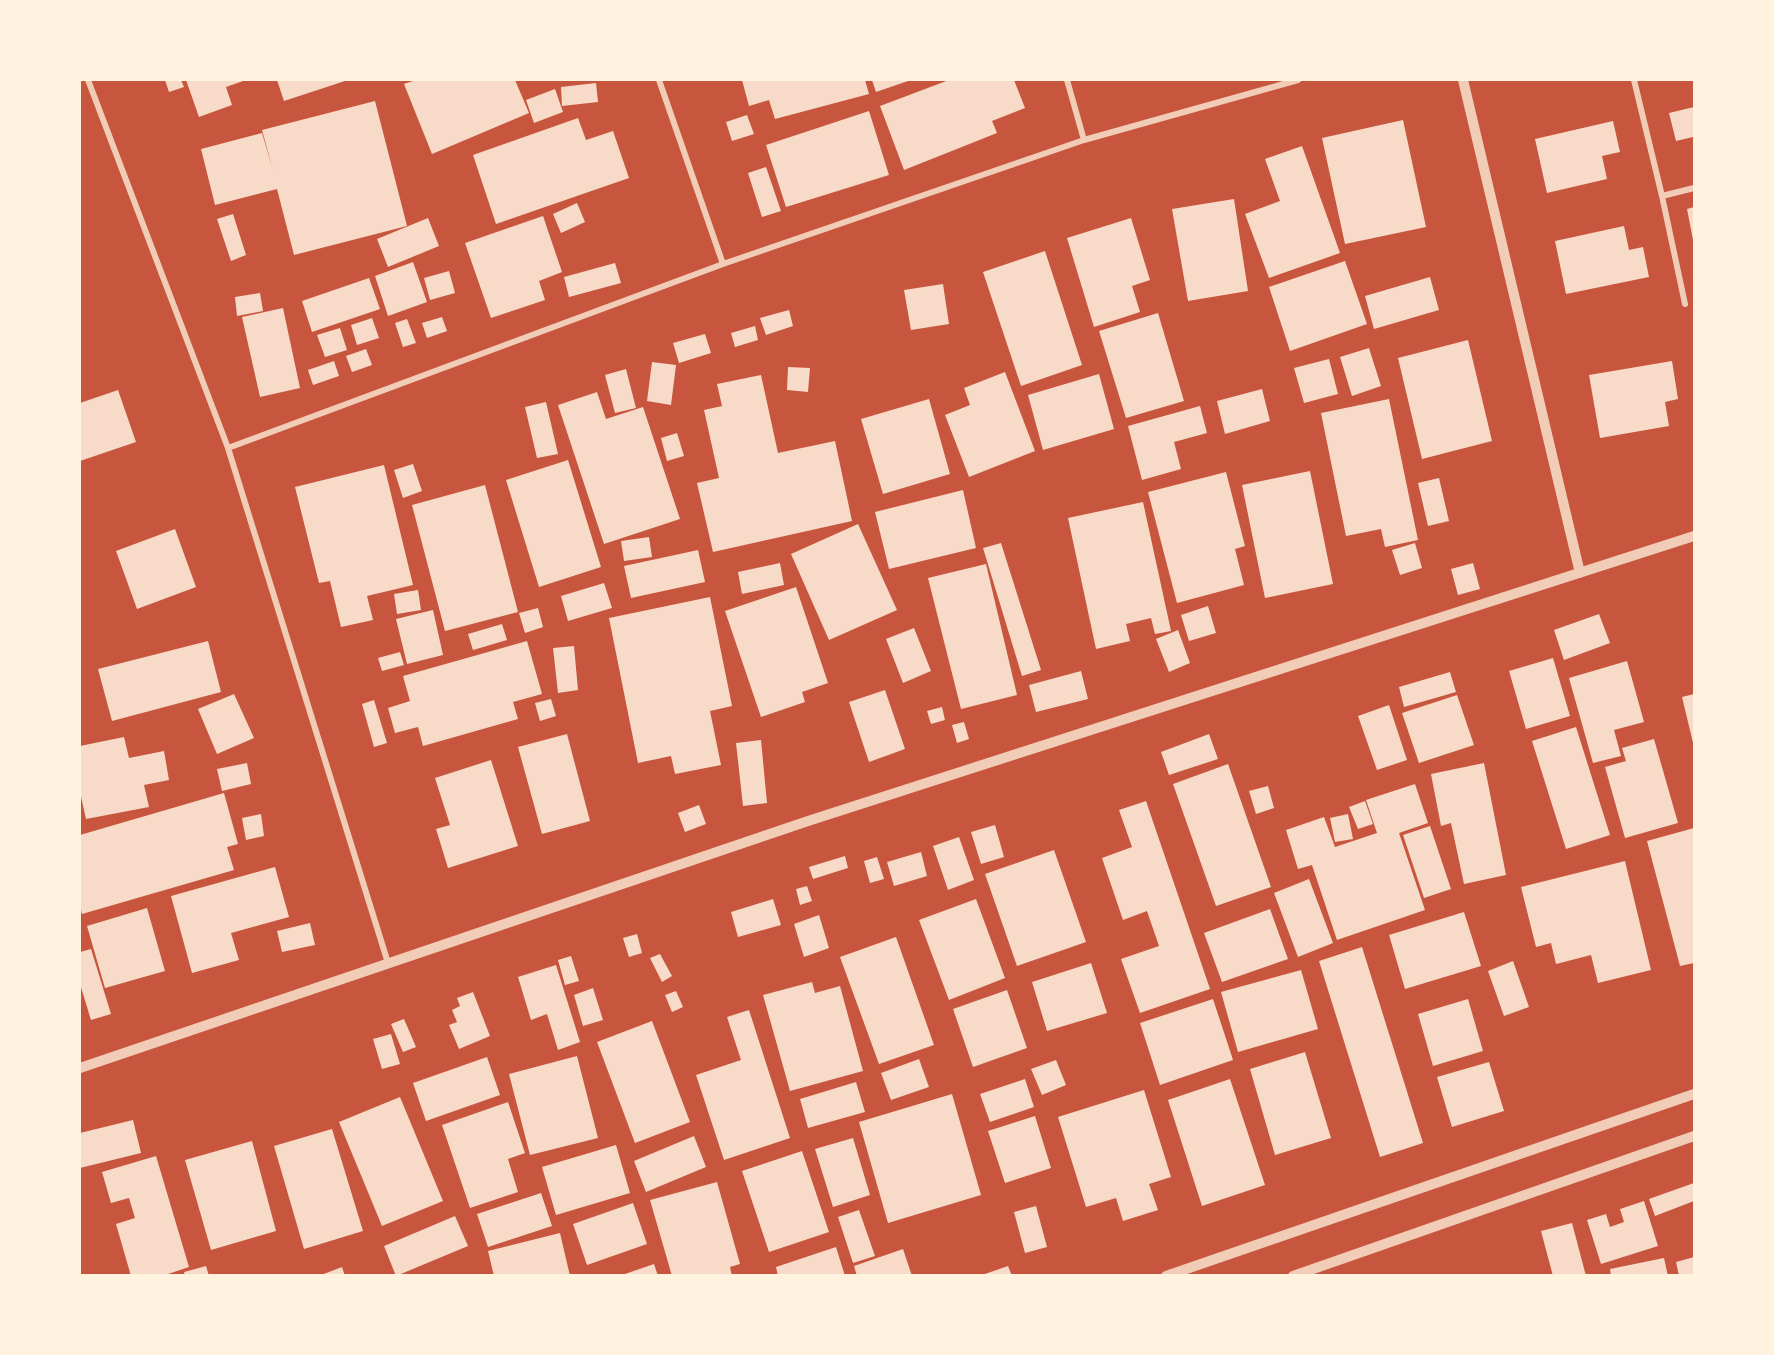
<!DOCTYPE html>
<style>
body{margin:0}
#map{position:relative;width:1774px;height:1355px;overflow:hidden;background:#c8553d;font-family:Jost,sans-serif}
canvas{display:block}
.frame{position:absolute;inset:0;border:81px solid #fff3e0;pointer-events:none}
</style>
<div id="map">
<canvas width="1774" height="1355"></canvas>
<div class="frame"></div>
</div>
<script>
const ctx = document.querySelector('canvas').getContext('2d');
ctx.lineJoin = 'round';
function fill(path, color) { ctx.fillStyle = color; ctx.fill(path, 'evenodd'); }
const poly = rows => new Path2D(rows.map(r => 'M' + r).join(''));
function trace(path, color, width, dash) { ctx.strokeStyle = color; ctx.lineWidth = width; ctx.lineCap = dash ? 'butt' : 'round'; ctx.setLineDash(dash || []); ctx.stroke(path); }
fill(poly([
 [165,80,181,80,184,87,169,92],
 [186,80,246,80,226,87,232,105,199,117],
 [277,80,348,80,284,101],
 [416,80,515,80,529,113,432,154,404,84],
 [742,80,865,80,869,94,775,119,769,100,749,106],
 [872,80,911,80,876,92],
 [949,80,1014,80,1025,108,992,121,997,133,904,170,880,106],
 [596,83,598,102,562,106,561,87],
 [555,89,563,112,534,123,526,100],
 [375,101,407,226,294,255,277,189,215,205,201,149,262,133,273,170,262,130],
 [1694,107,1694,141,1693,137,1676,141,1669,113],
 [869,111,889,175,786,207,766,145],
 [747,115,754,134,732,141,726,122],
 [578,118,586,140,613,131,629,178,496,224,473,155],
 [1403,120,1426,227,1345,244,1322,138],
 [1613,121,1620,152,1602,156,1607,179,1547,193,1535,139],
 [1302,146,1340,253,1269,278,1245,214,1280,201,1265,159],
 [766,167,781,211,762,217,748,173],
 [1234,199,1248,291,1188,301,1172,209],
 [577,203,585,222,561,233,553,214],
 [1694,207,1694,239,1693,240,1687,209],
 [233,214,246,255,231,261,217,219],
 [543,216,562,272,539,281,545,300,491,318,465,243],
 [428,218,439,246,388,267,377,239],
 [1131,218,1150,280,1132,286,1140,312,1094,327,1067,238],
 [1624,226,1629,250,1643,247,1649,277,1566,294,1555,241],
 [1045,251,1082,365,1021,386,983,272],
 [1345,261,1367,324,1290,351,1269,287],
 [413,262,427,302,388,316,375,276],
 [615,263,621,283,569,297,564,277],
 [449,271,455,293,430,300,424,278],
 [1430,277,1439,310,1374,329,1365,296],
 [369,278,380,309,312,332,302,301],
 [943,284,949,324,911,330,904,290],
 [260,293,263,311,237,316,235,297],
 [283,308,300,388,260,397,242,317],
 [789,310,793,326,766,335,760,318],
 [1158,313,1184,401,1126,418,1099,331],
 [442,317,447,331,427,338,422,323],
 [372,318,379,338,357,345,351,325],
 [407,319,416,343,403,347,395,323],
 [755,326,758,340,735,347,731,333],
 [340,328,347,350,325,357,317,335],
 [705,334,711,353,679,363,673,343],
 [1468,340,1492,441,1422,459,1398,358],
 [1369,348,1381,386,1352,396,1340,357],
 [366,349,372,365,352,372,346,356],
 [1329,359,1338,394,1304,403,1294,368],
 [334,361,339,376,313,385,308,370],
 [1672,361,1678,399,1665,402,1669,426,1600,438,1589,375],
 [652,362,676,365,671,405,647,401],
 [788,367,810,368,808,392,787,390],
 [626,369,636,408,615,413,605,375],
 [1005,372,1035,451,969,477,945,415,970,405,964,388],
 [1099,374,1114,429,1043,450,1028,395],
 [761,375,778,453,835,441,852,521,713,552,697,483,719,478,704,410,722,406,717,384],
 [1262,389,1270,421,1225,434,1217,401],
 [118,390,136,442,80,461,80,403],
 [597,392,606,419,643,407,680,519,604,544,558,405],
 [929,399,950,474,883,494,861,419],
 [1389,399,1418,540,1385,547,1381,529,1346,536,1321,413],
 [546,402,558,454,537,458,525,407],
 [1200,406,1207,433,1174,442,1181,469,1142,480,1128,426],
 [677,433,684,456,667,461,661,438],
 [568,460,601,567,539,587,506,480],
 [413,464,422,491,403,498,394,470],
 [384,465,413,585,367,596,373,620,341,627,330,581,319,583,295,487],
 [1310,471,1333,584,1265,598,1242,485],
 [1226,472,1245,546,1235,549,1244,585,1177,603,1148,492],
 [1439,478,1449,521,1428,526,1418,483],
 [485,485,518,612,445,631,412,505],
 [963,490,976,548,889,569,875,512],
 [1143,502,1171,631,1155,634,1151,618,1126,624,1130,641,1096,649,1068,518],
 [858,524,897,610,829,640,791,554],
 [175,529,196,587,137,609,116,551],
 [649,537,652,557,624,561,621,541],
 [1001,543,1041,670,1022,676,983,548],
 [1415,543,1422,568,1400,575,1392,550],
 [698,550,705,582,631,598,624,566],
 [780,563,784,585,742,594,738,572],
 [1473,563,1480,589,1458,595,1451,569],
 [986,564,1017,695,961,709,928,578],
 [604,583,612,608,568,621,561,596],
 [796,587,828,683,802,692,805,702,761,717,725,611],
 [418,590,421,610,397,614,394,594],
 [710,597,732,706,710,711,721,765,675,774,671,756,638,763,609,618],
 [1208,606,1216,633,1189,641,1181,615],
 [538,608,543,627,525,633,519,613],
 [433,610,443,655,407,664,396,619],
 [1599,614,1610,643,1564,660,1554,630],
 [502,624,507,640,473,650,468,634],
 [914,628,931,671,903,683,886,639],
 [1178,630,1190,663,1169,672,1156,639],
 [208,641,221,692,112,721,98,669],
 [527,641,542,694,513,702,518,719,423,746,418,727,395,733,388,708,410,701,403,676],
 [574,646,578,690,558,693,553,648],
 [400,652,404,665,382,671,378,658],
 [1553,658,1570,716,1526,729,1509,671],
 [1627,661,1644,722,1614,730,1621,756,1593,763,1569,678],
 [1081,671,1088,699,1036,712,1029,685],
 [1450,672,1456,692,1404,707,1399,687],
 [885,690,905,749,869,762,849,702],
 [234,694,254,738,217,754,198,709],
 [1694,694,1694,747,1682,697],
 [1457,695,1474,745,1419,763,1402,713],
 [551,699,556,716,540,721,535,703],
 [374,700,387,743,374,747,362,704],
 [1389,705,1407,760,1377,770,1358,716],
 [942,707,945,720,931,724,927,711],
 [964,722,969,739,957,743,952,725],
 [1576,727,1610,835,1566,849,1532,741],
 [567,734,590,821,542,834,518,747],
 [1209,734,1218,759,1169,775,1161,752],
 [124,737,129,758,164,751,169,780,144,785,149,807,86,819,80,792,80,746],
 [1654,739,1678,823,1625,838,1605,767,1626,761,1622,748],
 [761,740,767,803,743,806,736,743],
 [491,760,518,846,448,868,436,829,450,825,435,778],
 [247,763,251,784,222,791,217,769],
 [1484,763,1506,875,1464,884,1451,823,1441,826,1431,774],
 [1228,764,1271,887,1216,906,1173,784],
 [1415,784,1428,823,1399,833,1425,910,1337,940,1312,865,1298,869,1286,830,1324,817,1335,847,1377,833,1366,800],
 [1268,786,1274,808,1256,814,1249,791],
 [224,793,238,844,227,847,234,870,82,914,80,905,80,835],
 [1146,801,1210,989,1140,1013,1121,959,1159,946,1147,911,1123,920,1102,858,1132,847,1119,810],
 [1365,801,1373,824,1358,829,1349,807],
 [699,805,706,824,685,832,678,813],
 [261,814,264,836,246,840,242,818],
 [1348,814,1353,839,1335,842,1330,818],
 [995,825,1004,857,981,864,971,832],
 [1430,826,1451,889,1424,898,1403,835],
 [1694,828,1694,963,1680,966,1647,841],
 [959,837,974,880,948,890,933,846],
 [1054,850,1086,942,1017,966,985,874],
 [921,852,927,876,894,886,887,862],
 [845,856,848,868,813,879,809,867],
 [877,857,884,879,870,883,864,861],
 [1625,861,1651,970,1598,983,1591,955,1556,964,1551,943,1536,947,1521,887],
 [275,867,289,917,231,933,239,960,192,973,171,896],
 [1309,879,1333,943,1298,957,1274,893],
 [807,886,812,901,800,905,796,889],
 [773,899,781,925,738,937,731,912],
 [976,899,1005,978,949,1000,919,920],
 [147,908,165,971,105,988,87,926],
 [1270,909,1288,959,1222,982,1204,933],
 [1464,912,1481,966,1405,989,1389,935],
 [819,915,829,948,804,957,794,924],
 [310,923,315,945,282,952,277,931],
 [637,934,642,953,629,957,623,938],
 [896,937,934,1045,879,1064,840,957],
 [1362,947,1423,1143,1380,1157,1319,961],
 [91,949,111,1014,91,1020,80,984,80,952],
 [660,954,672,976,662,982,650,958],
 [571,956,579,981,565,985,558,960],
 [1513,961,1529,1007,1504,1016,1488,971],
 [1091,963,1107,1013,1047,1031,1032,982],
 [556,965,580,1042,558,1050,547,1014,531,1020,518,977],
 [1301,970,1318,1029,1238,1052,1221,992],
 [812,982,815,993,840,986,863,1071,790,1091,763,995],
 [593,988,603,1020,583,1026,574,995],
 [1007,990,1027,1048,973,1067,953,1009],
 [676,991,683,1007,672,1012,665,995],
 [473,992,490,1036,459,1049,449,1025,457,1022,452,1010,460,1006,457,998],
 [1213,999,1233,1060,1160,1085,1140,1023],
 [1468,999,1483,1051,1433,1066,1418,1014],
 [749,1010,790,1138,724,1160,696,1075,741,1060,727,1017],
 [404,1019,416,1047,403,1052,391,1024],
 [652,1021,690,1122,635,1143,597,1042],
 [391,1034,400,1064,382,1069,373,1039],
 [1305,1052,1331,1138,1275,1155,1250,1069],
 [577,1056,598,1138,530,1155,509,1074],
 [487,1057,500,1095,426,1121,413,1083],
 [919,1059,929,1087,891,1100,881,1073],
 [1056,1060,1066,1085,1042,1095,1031,1069],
 [1489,1062,1504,1111,1452,1127,1437,1077],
 [1025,1079,1034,1107,990,1122,980,1094],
 [1230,1079,1265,1185,1202,1206,1168,1100],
 [856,1082,865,1112,808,1128,800,1099],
 [1144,1090,1171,1177,1149,1184,1158,1210,1123,1221,1116,1198,1086,1207,1058,1117],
 [952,1094,981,1195,888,1223,859,1122],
 [400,1097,443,1201,382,1226,339,1122],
 [508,1102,525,1153,508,1159,518,1192,470,1208,442,1125],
 [1035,1116,1051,1168,1005,1183,988,1131],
 [133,1120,141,1153,80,1168,80,1133],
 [332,1129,363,1231,304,1249,274,1146],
 [694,1136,706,1167,646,1192,634,1161],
 [853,1138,870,1195,833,1207,815,1149],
 [252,1141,276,1231,211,1250,185,1160],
 [616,1145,630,1193,556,1215,542,1167],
 [802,1151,829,1232,769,1252,742,1171],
 [156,1156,189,1267,162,1276,131,1276,116,1224,135,1218,129,1198,111,1203,102,1172],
 [717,1182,740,1264,730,1267,732,1276,672,1276,650,1200],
 [1694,1183,1694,1201,1655,1216,1649,1199],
 [541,1193,552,1226,488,1247,477,1214],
 [1644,1201,1658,1246,1601,1264,1587,1220,1606,1214,1610,1227,1624,1222,1620,1209],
 [633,1203,647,1244,587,1265,573,1224],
 [1036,1206,1047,1247,1025,1253,1014,1212],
 [859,1210,875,1256,853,1263,838,1217],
 [455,1216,468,1246,396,1276,384,1246],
 [1572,1223,1586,1276,1553,1276,1541,1231],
 [560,1233,570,1276,494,1276,488,1251],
 [836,1247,845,1276,778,1276,776,1267],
 [903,1249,912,1276,857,1276,854,1266],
 [1694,1257,1694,1276,1679,1276,1676,1262],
 [1664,1258,1668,1276,1611,1276,1610,1269],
 [654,1264,658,1276,622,1276,622,1275],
 [206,1266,209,1276,185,1276,184,1272],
 [1008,1266,1012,1276,982,1276,982,1275],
 [342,1267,345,1276,321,1276,321,1275]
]), '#f7dbc8');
trace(poly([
 [88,80,228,448,388,963],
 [659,80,723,264],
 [1067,80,1084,140],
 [1634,80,1662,196,1685,304],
 [1662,196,1694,188],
 [228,448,723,264,1084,140,1298,80]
]), '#f1ccb7', 6);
trace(poly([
 [1463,80,1580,573],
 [80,1068,808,821,1694,536],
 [1166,1276,1694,1094],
 [1293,1276,1694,1136]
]), '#f1ccb7', 10);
</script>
